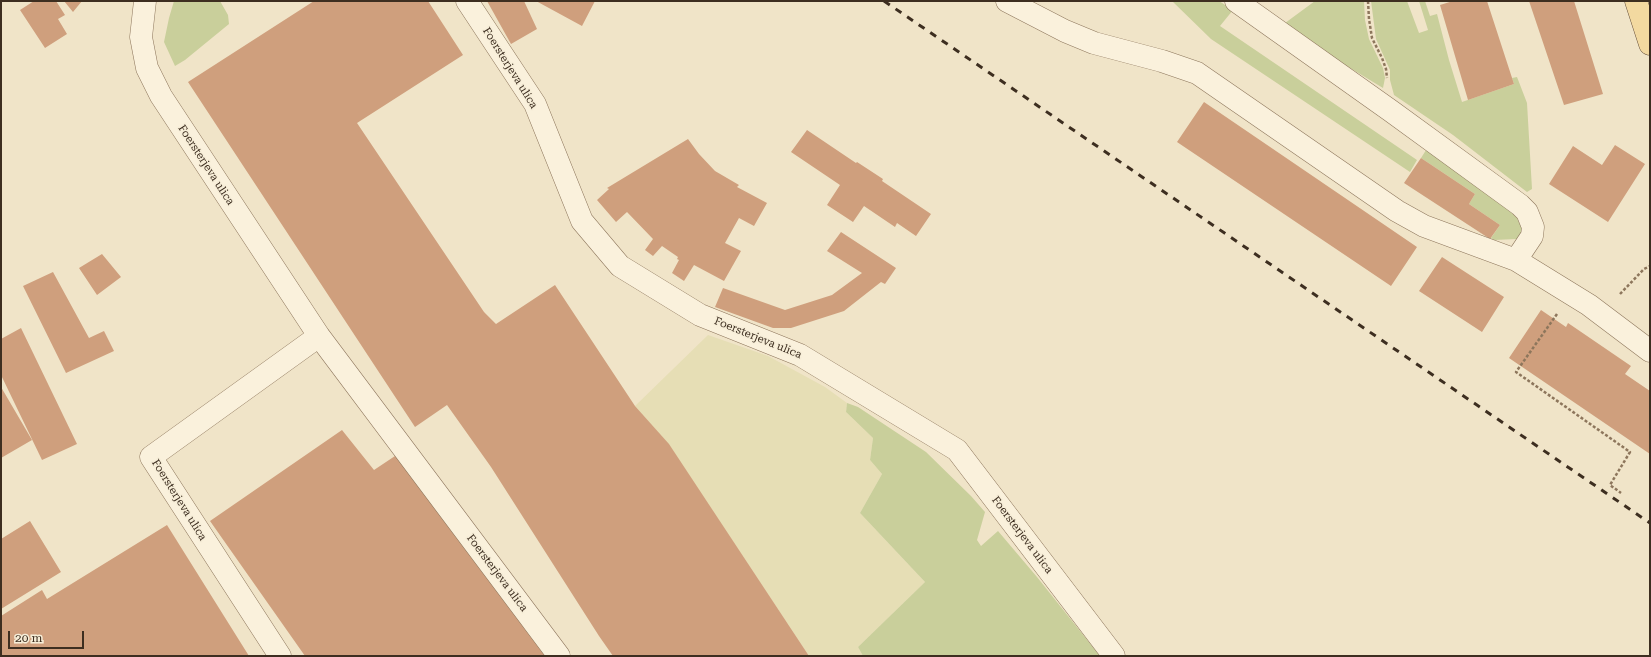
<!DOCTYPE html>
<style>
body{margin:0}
#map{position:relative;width:1651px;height:657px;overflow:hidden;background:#f0e4c8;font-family:"Roboto Serif",serif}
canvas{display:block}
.frame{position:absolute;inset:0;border:2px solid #3d2e20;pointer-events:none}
.scale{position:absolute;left:8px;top:631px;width:76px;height:18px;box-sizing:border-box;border:2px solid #3d2e20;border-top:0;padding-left:5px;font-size:12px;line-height:14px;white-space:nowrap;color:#3d2e20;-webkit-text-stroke:3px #f7eed8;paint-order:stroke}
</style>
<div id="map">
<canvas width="1651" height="657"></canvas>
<div class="frame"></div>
<div class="scale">20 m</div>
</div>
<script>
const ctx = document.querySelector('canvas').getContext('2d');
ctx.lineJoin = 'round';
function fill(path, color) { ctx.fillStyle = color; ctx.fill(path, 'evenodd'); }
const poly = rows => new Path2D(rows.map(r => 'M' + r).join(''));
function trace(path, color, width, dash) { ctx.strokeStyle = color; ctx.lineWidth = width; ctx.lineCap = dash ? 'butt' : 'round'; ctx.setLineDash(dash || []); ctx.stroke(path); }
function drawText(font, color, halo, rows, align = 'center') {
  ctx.font = font + ' "Roboto Serif",serif'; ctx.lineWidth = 3; ctx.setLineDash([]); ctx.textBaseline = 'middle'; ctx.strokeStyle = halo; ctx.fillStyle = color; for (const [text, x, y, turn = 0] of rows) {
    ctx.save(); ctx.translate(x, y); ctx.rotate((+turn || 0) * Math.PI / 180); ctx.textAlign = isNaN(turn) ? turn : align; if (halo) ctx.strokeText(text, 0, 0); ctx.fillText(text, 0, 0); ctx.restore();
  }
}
fill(poly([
 [708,335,768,356,825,387,847,403,846,412,873,438,870,460,882,474,860,513,925,582,858,647,863,656,809,656,669,445,635,406]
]), '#e6deb5');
fill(poly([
 [174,1,220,1,228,15,229,24,185,60,175,66,164,42,169,18],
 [1172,1,1219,1,1233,10,1220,26,1417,160,1410,172,1211,39],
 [1315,1,1364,1,1365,20,1369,39,1383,68,1385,78,1383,88,1281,26],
 [1371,1,1407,1,1419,33,1428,30,1419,1,1425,1,1430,16,1437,14,1449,60,1462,102,1514,84,1512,78,1517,77,1527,103,1532,189,1527,192,1453,135,1394,95,1390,80,1390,70,1376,39],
 [1428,147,1495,197,1517,218,1523,230,1517,239,1494,240,1491,238,1500,225,1469,204,1475,194,1421,158],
 [847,403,858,407,926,452,971,496,985,512,977,540,981,546,998,531,1037,577,1100,656,863,656,858,647,925,582,860,513,882,474,870,460,873,438,846,412]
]), '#c9cf9b');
fill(poly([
 [34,1,56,1,65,15,58,19,67,34,45,48,20,10],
 [64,1,82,1,73,12],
 [314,1,428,1,463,55,357,123,484,312,496,324,555,285,635,406,669,444,809,656,613,656,599,636,491,467,447,405,415,427,188,82],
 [487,1,524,1,537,29,511,44],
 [536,1,595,1,582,26],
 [1453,1,1487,1,1514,84,1468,100,1440,5],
 [1529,1,1574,1,1603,94,1564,105],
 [1204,102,1417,247,1391,286,1177,142],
 [807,130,856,163,857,162,883,179,882,181,931,214,916,236,897,223,895,227,864,206,853,222,827,205,840,185,791,152],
 [688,139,699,154,715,171,739,185,737,187,767,203,754,226,739,218,725,243,741,251,724,281,694,265,684,281,672,273,679,260,677,259,678,257,662,246,653,256,645,250,653,239,627,212,616,222,597,200,609,189,607,188],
 [1615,145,1645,164,1608,222,1549,184,1573,146,1602,165],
 [1421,158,1475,194,1469,204,1500,225,1490,239,1404,183],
 [841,232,896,268,885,284,881,282,844,311,791,328,773,328,715,307,723,288,785,310,832,295,862,273,827,251],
 [102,254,121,277,97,295,79,268],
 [1442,257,1504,297,1482,332,1419,291],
 [53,272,89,338,104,331,114,351,66,373,23,286],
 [1541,310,1566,327,1568,323,1631,366,1625,374,1650,391,1650,454,1509,358],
 [21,328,77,444,42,460,1,375,1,339],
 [1,387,32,440,1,458],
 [342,430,374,470,398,454,547,656,305,656,210,521],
 [30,521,61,572,1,609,1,539],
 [167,525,249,656,1,656,1,616,42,590,47,599]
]), '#cf9f7d');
const minor = poly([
 [145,1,141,37,147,68,161,96,319,336,559,656],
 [467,1,535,104,582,221,620,266,700,315,800,355,957,450,1114,656],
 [1007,1,1065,31,1094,43,1162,61,1197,73,1397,211,1424,226,1516,260,1589,305,1650,351],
 [1236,1,1391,111,1520,205,1527,212,1533,227,1532,236,1516,260],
 [280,656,151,457,319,336]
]);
const major = poly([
 [1636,1,1650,44]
]);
trace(minor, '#8d765c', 23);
trace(major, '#5b4430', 23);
trace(poly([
 [1368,1,1369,19,1372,38,1382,58,1386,69,1387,78],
 [1620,294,1644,269,1650,266],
 [1557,314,1516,372,1630,452,1610,485,1621,493]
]), '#8d765c', 2.5, [3, 2]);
trace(minor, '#faf1dc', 22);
trace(major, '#f3d9a0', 22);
trace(poly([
 [884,1,1650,523]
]), '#3d2e20', 3, [7, 7]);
drawText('11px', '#3d2e20', '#f7eed8', [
 ["Foersterjeva ulica",510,68,58],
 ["Foersterjeva ulica",206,165,57],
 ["Foersterjeva ulica",758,338,22],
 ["Foersterjeva ulica",179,500,58],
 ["Foersterjeva ulica",1022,535,53],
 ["Foersterjeva ulica",497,573,53]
]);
</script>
